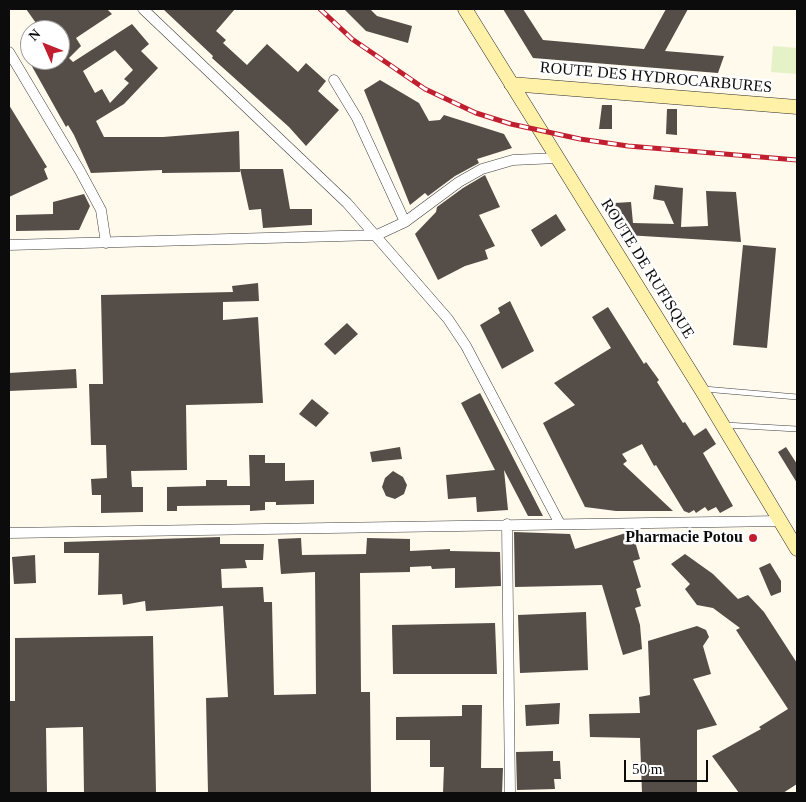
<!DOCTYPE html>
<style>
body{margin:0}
#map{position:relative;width:806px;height:802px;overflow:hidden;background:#fffaec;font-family:Georgia,serif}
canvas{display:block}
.frame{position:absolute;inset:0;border:10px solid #0c0c0c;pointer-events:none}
.north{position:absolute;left:20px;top:20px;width:50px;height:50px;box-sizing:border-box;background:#fff;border:1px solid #9e9e9e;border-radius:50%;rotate:314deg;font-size:14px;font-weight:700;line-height:20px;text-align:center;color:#0c0c0c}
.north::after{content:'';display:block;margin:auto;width:18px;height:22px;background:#c11f2f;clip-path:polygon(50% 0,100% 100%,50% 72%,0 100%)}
.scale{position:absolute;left:624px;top:760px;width:84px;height:22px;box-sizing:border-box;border:2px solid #0c0c0c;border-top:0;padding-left:6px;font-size:15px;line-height:18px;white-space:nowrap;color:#0c0c0c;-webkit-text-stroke:4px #fff;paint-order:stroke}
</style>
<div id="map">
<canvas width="806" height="802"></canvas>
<div class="frame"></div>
<div class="north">N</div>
<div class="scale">50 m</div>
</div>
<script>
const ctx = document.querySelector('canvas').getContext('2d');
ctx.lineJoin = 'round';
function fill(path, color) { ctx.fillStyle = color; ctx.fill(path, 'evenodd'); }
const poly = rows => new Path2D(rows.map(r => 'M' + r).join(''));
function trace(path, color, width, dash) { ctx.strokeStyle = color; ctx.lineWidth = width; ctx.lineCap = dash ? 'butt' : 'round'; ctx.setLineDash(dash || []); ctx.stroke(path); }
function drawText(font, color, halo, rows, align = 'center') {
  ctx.font = font + ' Georgia,serif'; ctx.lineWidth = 5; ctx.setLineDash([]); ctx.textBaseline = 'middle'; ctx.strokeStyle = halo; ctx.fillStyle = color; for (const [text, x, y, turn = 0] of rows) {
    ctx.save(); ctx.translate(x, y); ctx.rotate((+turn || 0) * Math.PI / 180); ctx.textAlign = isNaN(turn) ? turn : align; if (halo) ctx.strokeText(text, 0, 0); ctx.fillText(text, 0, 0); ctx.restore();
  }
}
fill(poly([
 [773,46,797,48,797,74,771,72]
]), '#e5f1c6');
fill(poly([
 [26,9,107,9,112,14,76,38,81,46,69,58,73,62,132,24,149,44,141,51,158,68,124,104,96,121,104,137,163,137,239,131,240,172,162,173,162,170,91,173,74,135,68,125,66,127,20,45,20,42,30,36,30,60,60,60,60,30,41,30],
 [115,50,133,70,124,79,129,83,110,103,102,89,95,93,83,71],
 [163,9,235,9,216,31,226,40,223,43,247,65,267,44,298,72,306,63,326,81,318,91,339,110,306,146,289,127,212,58,213,56],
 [344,9,370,9,377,16,412,26,408,43,366,31],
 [503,9,523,9,543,40,644,49,666,9,688,9,665,51,724,56,718,73,533,58],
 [380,80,419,103,429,121,440,120,444,115,504,134,512,148,477,159,479,163,455,176,428,196,425,193,410,205,364,90],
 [9,105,47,167,44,169,48,179,9,197],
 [602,105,612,105,612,129,599,129],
 [667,109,677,109,677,135,666,134],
 [240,169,283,169,290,209,312,209,312,225,263,228,261,209,249,210],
 [485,175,500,207,479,215,495,246,485,250,488,259,465,266,438,280,415,234,436,212,437,207,463,188],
 [655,185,683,188,681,227,708,226,706,191,736,192,741,242,626,235,609,207,614,203,631,202,633,223,674,224,664,201,653,199],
 [84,194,90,206,79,230,16,231,16,215,53,214,53,202],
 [556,214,566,230,541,247,531,230],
 [743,245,776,248,767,348,733,345],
 [258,283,259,301,223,302,223,320,258,317,263,403,186,405,187,470,131,471,132,487,143,487,143,512,101,513,101,495,92,495,91,479,107,478,106,445,91,445,89,384,103,384,101,295,233,292,232,286],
 [510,301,534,351,502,369,480,325,500,313,498,308],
 [608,307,644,364,646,362,659,380,657,382,683,423,685,422,694,436,706,428,716,444,703,453,733,506,720,513,716,507,708,511,705,507,696,513,694,510,689,513,684,511,656,465,654,466,642,444,622,454,627,461,623,464,673,511,616,511,585,507,543,423,575,405,554,383,611,348,592,317],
 [347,323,358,334,335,355,324,344],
 [76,369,77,388,9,391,9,373],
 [480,393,543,516,528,516,504,470,508,510,477,512,476,497,448,499,446,475,495,470,461,403],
 [312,399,329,413,316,427,299,414],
 [400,447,402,459,372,462,370,452],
 [786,447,797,464,797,483,778,452],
 [249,455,265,455,265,463,285,463,285,481,314,480,314,504,276,505,276,502,265,502,265,510,250,511,250,505,177,506,177,511,167,511,167,487,206,486,206,480,227,480,227,486,250,486],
 [393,471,403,477,407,485,404,494,395,499,386,496,382,487,385,478],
 [632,531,640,559,633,561,641,587,636,589,641,606,635,608,640,625,642,649,623,655,602,585,515,587,514,532,570,534,575,549],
 [220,537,220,544,264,544,263,560,245,560,247,568,221,569,222,588,263,587,264,602,272,602,274,695,316,694,315,572,281,574,278,539,301,538,302,555,366,554,367,538,410,539,410,551,450,549,450,551,500,552,501,586,455,588,455,568,432,569,431,566,410,567,410,572,360,573,361,692,370,692,371,793,208,793,206,698,228,697,223,606,146,611,145,601,123,605,122,594,98,595,99,553,64,553,64,542],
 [685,554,713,574,738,599,748,595,764,612,797,663,797,784,783,793,739,793,712,756,761,729,759,727,788,709,736,630,740,628,713,608,697,605,685,589,690,584,671,564],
 [35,555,36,583,14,584,12,557],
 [770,563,781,581,781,592,771,596,759,568],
 [586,612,588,670,520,673,518,615],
 [495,623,497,674,393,674,392,625],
 [697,626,706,630,709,637,703,646,711,674,693,679,717,725,697,730,697,793,642,793,640,738,590,737,589,714,640,713,639,697,650,695,648,641],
 [153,636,156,793,84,793,83,727,46,728,47,793,9,793,9,701,15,701,15,638],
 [560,703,559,724,526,726,525,705],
 [462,705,482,705,481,768,503,768,502,793,443,793,444,767,430,767,430,740,396,740,396,717,462,716],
 [553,751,553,761,560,761,561,779,554,779,555,789,517,790,516,752]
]), '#554d48');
const lane = poly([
 [704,389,797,397],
 [725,425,797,429]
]);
const street = poly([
 [143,9,347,203,448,319,466,346,560,524],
 [9,52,80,171,101,210,106,243],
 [334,80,357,118,405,222],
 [9,245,377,235,405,222,459,182,482,169,513,160,557,158],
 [507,524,510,793],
 [9,533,779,521]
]);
const secondary = poly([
 [465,9,701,389,797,549],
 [511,84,797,107]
]);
trace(lane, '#3f3f3f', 6);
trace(street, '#3f3f3f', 11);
trace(secondary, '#2e2e2e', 15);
trace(lane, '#fff', 5);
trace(street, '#fff', 10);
trace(secondary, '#fff1a7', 14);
const rail = poly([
 [320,9,352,39,425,89,476,113,511,124,580,139,628,146,797,160]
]);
trace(rail, '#c11f2f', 5);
trace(rail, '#fff', 3, [9]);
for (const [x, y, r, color] of [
 [753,538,5,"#c11f2f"]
]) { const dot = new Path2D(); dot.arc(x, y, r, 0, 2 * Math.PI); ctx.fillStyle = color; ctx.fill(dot); trace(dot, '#fff', 2); }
drawText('16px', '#0c0c0c', '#fff', [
 ["ROUTE DES HYDROCARBURES",656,78,5],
 ["ROUTE DE RUFISQUE",647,269,58]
]);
drawText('bold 16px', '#0c0c0c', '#fff', [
 ["Pharmacie Potou",743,538]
], 'right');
</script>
